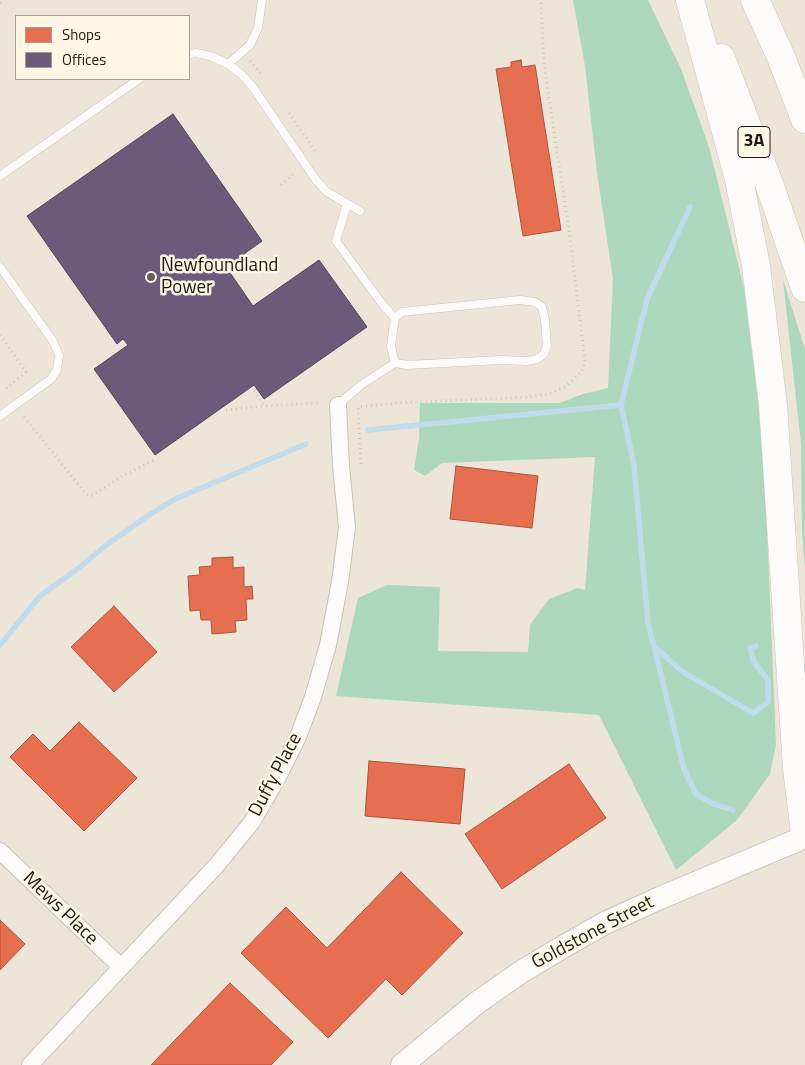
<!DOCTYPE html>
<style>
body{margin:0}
#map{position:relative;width:805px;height:1065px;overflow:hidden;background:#ede5d7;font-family:"Titillium Web",sans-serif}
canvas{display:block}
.legend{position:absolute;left:15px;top:15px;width:175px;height:65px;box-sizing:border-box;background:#fff6e6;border:1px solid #a59d90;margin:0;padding:6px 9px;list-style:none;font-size:15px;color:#1d180f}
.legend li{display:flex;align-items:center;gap:10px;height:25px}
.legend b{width:25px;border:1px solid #a59d90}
</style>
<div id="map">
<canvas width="805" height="1065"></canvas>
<ul class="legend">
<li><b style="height:14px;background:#e76f51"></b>Shops</li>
<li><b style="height:14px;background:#6d597a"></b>Offices</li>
</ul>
</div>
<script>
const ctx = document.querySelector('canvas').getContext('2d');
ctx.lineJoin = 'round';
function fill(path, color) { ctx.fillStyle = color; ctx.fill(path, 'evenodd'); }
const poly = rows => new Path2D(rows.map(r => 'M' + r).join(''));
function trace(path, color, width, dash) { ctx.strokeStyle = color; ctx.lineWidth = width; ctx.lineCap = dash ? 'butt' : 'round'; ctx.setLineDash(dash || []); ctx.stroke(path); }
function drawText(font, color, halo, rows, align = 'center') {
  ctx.font = font + ' "Titillium Web",sans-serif'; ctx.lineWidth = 5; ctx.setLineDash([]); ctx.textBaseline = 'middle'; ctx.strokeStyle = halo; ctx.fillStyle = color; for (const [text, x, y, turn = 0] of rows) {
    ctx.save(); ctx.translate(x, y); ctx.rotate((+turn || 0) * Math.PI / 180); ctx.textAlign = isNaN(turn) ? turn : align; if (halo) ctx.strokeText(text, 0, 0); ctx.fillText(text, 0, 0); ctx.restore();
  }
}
fill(poly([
 [573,0,648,0,681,69,709,147,744,288,758,401,766,503,776,745,770,774,737,820,676,870,599,715,336,696,358,598,387,585,440,587,438,651,528,652,530,625,549,599,578,588,585,590,595,457,442,463,425,476,414,470,419,439,420,403,560,403,583,394,608,388,613,279,597,173,585,66],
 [783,280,805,349,805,570,802,531,801,444]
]), '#acd7bc');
const shops = poly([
 [521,60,522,67,535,65,561,230,523,236,496,69,511,67,511,62,521,60],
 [456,466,538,476,532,528,450,519,456,466],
 [233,557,233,568,244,567,244,587,252,586,253,599,246,599,247,620,235,621,236,632,212,634,211,620,201,620,200,610,190,611,188,576,200,575,199,567,212,566,212,558,233,557],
 [114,606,157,652,114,692,71,647,114,606],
 [79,722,137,778,84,831,10,757,33,734,50,751,79,722],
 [369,761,465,769,460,824,365,816,369,761],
 [569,764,606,818,502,889,465,834,569,764],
 [401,872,463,933,402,995,386,979,328,1038,241,953,286,907,327,948,401,872],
 [0,920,25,944,0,970,0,920],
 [230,983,293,1042,271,1065,151,1065,230,983]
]);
fill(shops, '#e76f51');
trace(shops, '#aa553d', 1);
const offices = poly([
 [173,114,262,241,226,267,253,306,319,260,367,327,264,399,254,385,155,455,94,369,128,345,123,339,117,344,27,216,173,114]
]);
fill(offices, '#6d597a');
trace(offices, '#55465a', 1);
trace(poly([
 [621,405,634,465,648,624,654,646,683,672,753,713,768,702,768,680,754,662,750,648,756,646],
 [368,430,621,405,647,299,690,207],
 [0,645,40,596,79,568,105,546,146,517,175,499,306,444],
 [654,646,684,769,696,794,711,803,733,810]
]), '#c0dbeb', 5.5);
const service = poly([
 [189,54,196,53,210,56,228,64,241,74,252,86,316,180,327,192,360,211],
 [228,64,250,45,258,28,262,0],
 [0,176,139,79],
 [347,204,336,241,383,305,395,318],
 [0,267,53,341,59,355,57,370,51,379,0,416],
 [338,405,361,385,395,363,407,365,501,360,527,361,537,359,544,354,547,346,545,320,542,307,535,302,520,300,402,312,395,318,393,331,391,347,395,363]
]);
const minor = poly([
 [0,851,121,967],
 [30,1065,216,866,252,822,277,779,298,737,313,697,328,645,340,582,347,527,341,466,338,405]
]);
const secondary = poly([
 [402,1065,478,1002,521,972,561,948,605,923,660,898,805,837]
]);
const motorway = poly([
 [690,0,739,179,756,266,773,405,797,768,805,834],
 [755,0,781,57,805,119],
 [721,58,771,189,805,288]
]);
trace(service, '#c8c3b8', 9);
trace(minor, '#c8c3b8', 18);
trace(secondary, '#c8c3b8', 24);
trace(motorway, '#c8c3b8', 29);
trace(poly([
 [0,3,4,0],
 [250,61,262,75],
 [289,113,316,152,314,154],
 [281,185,295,172],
 [0,335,26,372,3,391],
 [254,391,265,406,318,403],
 [226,410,264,406],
 [24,417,86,494,90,496,93,495,124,475,154,460],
 [361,464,358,407,397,403,529,397,548,394,565,387,582,371,585,361,569,231,544,65,541,0]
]), '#cbc8c2', 3, [1, 4]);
trace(service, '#fcfbf9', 8);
trace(minor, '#fcfbf9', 16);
trace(secondary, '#fcfbf9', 22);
trace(motorway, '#fcfbf9', 28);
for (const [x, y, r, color] of [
 [151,277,5,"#666055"]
]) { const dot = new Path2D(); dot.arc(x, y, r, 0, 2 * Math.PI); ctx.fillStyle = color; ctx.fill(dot); trace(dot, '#fff6e6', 2); }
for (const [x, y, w] of [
 [754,142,32]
]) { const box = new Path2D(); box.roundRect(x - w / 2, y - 15.5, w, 31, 4); ctx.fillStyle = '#fff6e6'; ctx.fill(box); trace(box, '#1d180f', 1); }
drawText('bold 18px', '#1d180f', null, [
 ["3A",754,142]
]);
drawText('19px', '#1d180f', '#fff6e6', [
 ["Newfoundland",161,266],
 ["Power",161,288]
], 'left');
drawText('19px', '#1d180f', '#fff6e6', [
 ["Duffy Place",276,775,-62],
 ["Mews Place",60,909,44],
 ["Goldstone Street",593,933,-28]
]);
</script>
